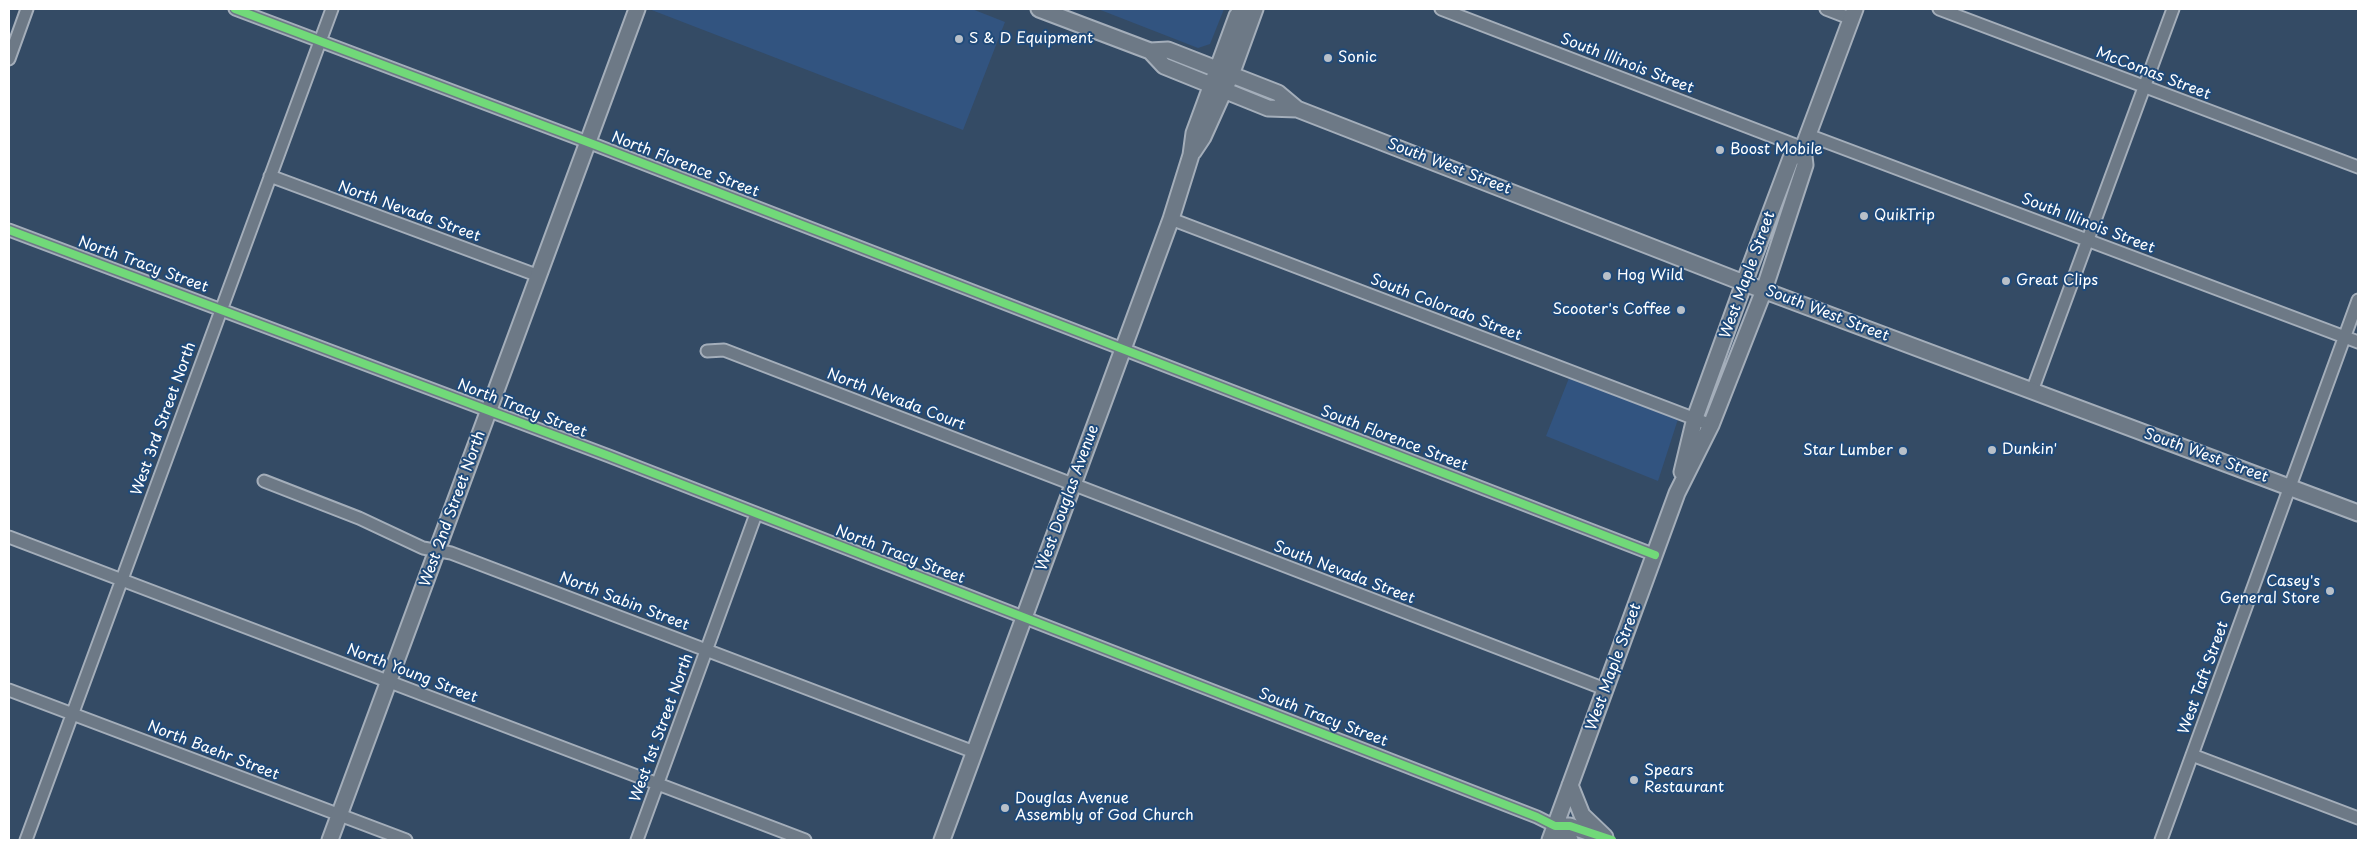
<!DOCTYPE html>
<style>
body{margin:0}
#map{position:relative;width:2367px;height:849px;overflow:hidden;background:#344b65;font-family:"Playpen Sans",sans-serif}
canvas{display:block}
.frame{position:absolute;inset:0;border:10px solid #fff;pointer-events:none}
</style>
<div id="map">
<canvas width="2367" height="849"></canvas>
<div class="frame"></div>
</div>
<script>
const ctx = document.querySelector('canvas').getContext('2d');
ctx.lineJoin = 'round';
function fill(path, color) { ctx.fillStyle = color; ctx.fill(path, 'evenodd'); }
const poly = rows => new Path2D(rows.map(r => 'M' + r).join(''));
function trace(path, color, width, dash) { ctx.strokeStyle = color; ctx.lineWidth = width; ctx.lineCap = dash ? 'butt' : 'round'; ctx.setLineDash(dash || []); ctx.stroke(path); }
function drawText(font, color, halo, rows, align = 'center') {
  ctx.font = font + ' "Playpen Sans",sans-serif'; ctx.lineWidth = 4; ctx.setLineDash([]); ctx.textBaseline = 'middle'; ctx.strokeStyle = halo; ctx.fillStyle = color; for (const [text, x, y, turn = 0] of rows) {
    ctx.save(); ctx.translate(x, y); ctx.rotate((+turn || 0) * Math.PI / 180); ctx.textAlign = isNaN(turn) ? turn : align; if (halo) ctx.strokeText(text, 0, 0); ctx.fillText(text, 0, 0); ctx.restore();
  }
}
fill(poly([
 [649,9,972,9,1005,22,963,130],
 [1098,9,1224,9,1210,44,1198,48],
 [1569,378,1678,419,1658,481,1546,436]
]), '#325480');
const street = poly([
 [235,9,598,146,1655,555],
 [1441,9,1803,148],
 [1826,9,1852,19],
 [1939,9,2358,167],
 [9,59,27,9],
 [1808,135,2358,342],
 [270,176,539,276],
 [1171,219,1711,425],
 [9,230,609,456,1537,817,1555,826],
 [707,351,724,350,1605,689],
 [2032,391,2173,9],
 [264,481,359,518,423,548,451,553,974,752],
 [9,537,805,840],
 [9,690,406,840],
 [2192,755,2358,818],
 [26,840,332,9],
 [637,840,756,514],
 [2161,840,2358,300]
]);
const secondary = poly([
 [1039,9,1150,51,1168,50,1278,93,1297,109,1744,283,2358,513],
 [1150,51,1164,66,1268,108,1297,109],
 [1193,152,1203,137,1231,75,1255,9],
 [1682,472,1695,418,1744,283,1791,158,1803,148,1855,9],
 [1570,785,1582,815,1605,837],
 [1555,826,1570,826,1599,836],
 [1555,826,1566,839,1570,840],
 [330,840,637,9],
 [942,840,1171,219,1191,155,1194,133,1237,16,1242,9],
 [1550,840,1677,493,1711,425,1764,290,1805,165,1803,148]
]);
trace(street, '#a4aeba', 15);
trace(secondary, '#a4aeba', 19);
trace(street, '#6d7986', 11);
trace(secondary, '#6d7986', 15);
trace(poly([
 [235,9,598,146,1655,555],
 [9,230,609,456,1537,817,1555,826,1570,826,1612,840]
]), '#71d979', 8);
for (const [x, y, r, color] of [
 [959,39,5,"#b8c0c9"],
 [1328,58,5,"#b8c0c9"],
 [1720,150,5,"#b8c0c9"],
 [1864,216,5,"#b8c0c9"],
 [1607,276,5,"#b8c0c9"],
 [2006,281,5,"#b8c0c9"],
 [1681,310,5,"#b8c0c9"],
 [1992,450,5,"#b8c0c9"],
 [1903,451,5,"#b8c0c9"],
 [2330,591,5,"#b8c0c9"],
 [1634,780,5,"#b8c0c9"],
 [1005,808,5,"#b8c0c9"]
]) { const dot = new Path2D(); dot.arc(x, y, r, 0, 2 * Math.PI); ctx.fillStyle = color; ctx.fill(dot); trace(dot, '#1f4a7a', 2); }
drawText('15px', '#fff', '#1f4a7a', [
 ["S & D Equipment",969,39],
 ["Sonic",1338,58],
 ["Boost Mobile",1730,150],
 ["QuikTrip",1874,216],
 ["Hog Wild",1617,276],
 ["Great Clips",2016,281],
 ["Scooter's Coffee",1671,310,"right"],
 ["Dunkin'",2002,450],
 ["Star Lumber",1893,451,"right"],
 ["Casey's",2320,582,"right"],
 ["General Store",2320,599,"right"],
 ["Spears",1644,771],
 ["Restaurant",1644,788],
 ["Douglas Avenue",1015,799],
 ["Assembly of God Church",1015,816]
], 'left');
drawText('15px', '#fff', '#1f4a7a', [
 ["South Illinois Street",1627,64,21],
 ["McComas Street",2153,74,21],
 ["North Florence Street",685,165,21],
 ["South West Street",1449,167,21],
 ["North Nevada Street",409,212,20],
 ["South Illinois Street",2088,224,21],
 ["North Tracy Street",143,265,20],
 ["West Maple Street",1748,275,-70],
 ["South Colorado Street",1446,308,21],
 ["South West Street",1827,314,21],
 ["North Nevada Court",896,400,21],
 ["North Tracy Street",522,409,21],
 ["West 3rd Street North",164,419,-70],
 ["South Florence Street",1394,439,21],
 ["South West Street",2206,456,20],
 ["West Douglas Avenue",1068,498,-70],
 ["West 2nd Street North",453,509,-70],
 ["North Tracy Street",900,555,21],
 ["South Nevada Street",1344,573,21],
 ["North Sabin Street",624,602,21],
 ["West Maple Street",1614,667,-70],
 ["North Young Street",412,674,21],
 ["West Taft Street",2204,678,-70],
 ["South Tracy Street",1323,718,21],
 ["West 1st Street North",662,728,-70],
 ["North Baehr Street",213,751,21]
]);
</script>
